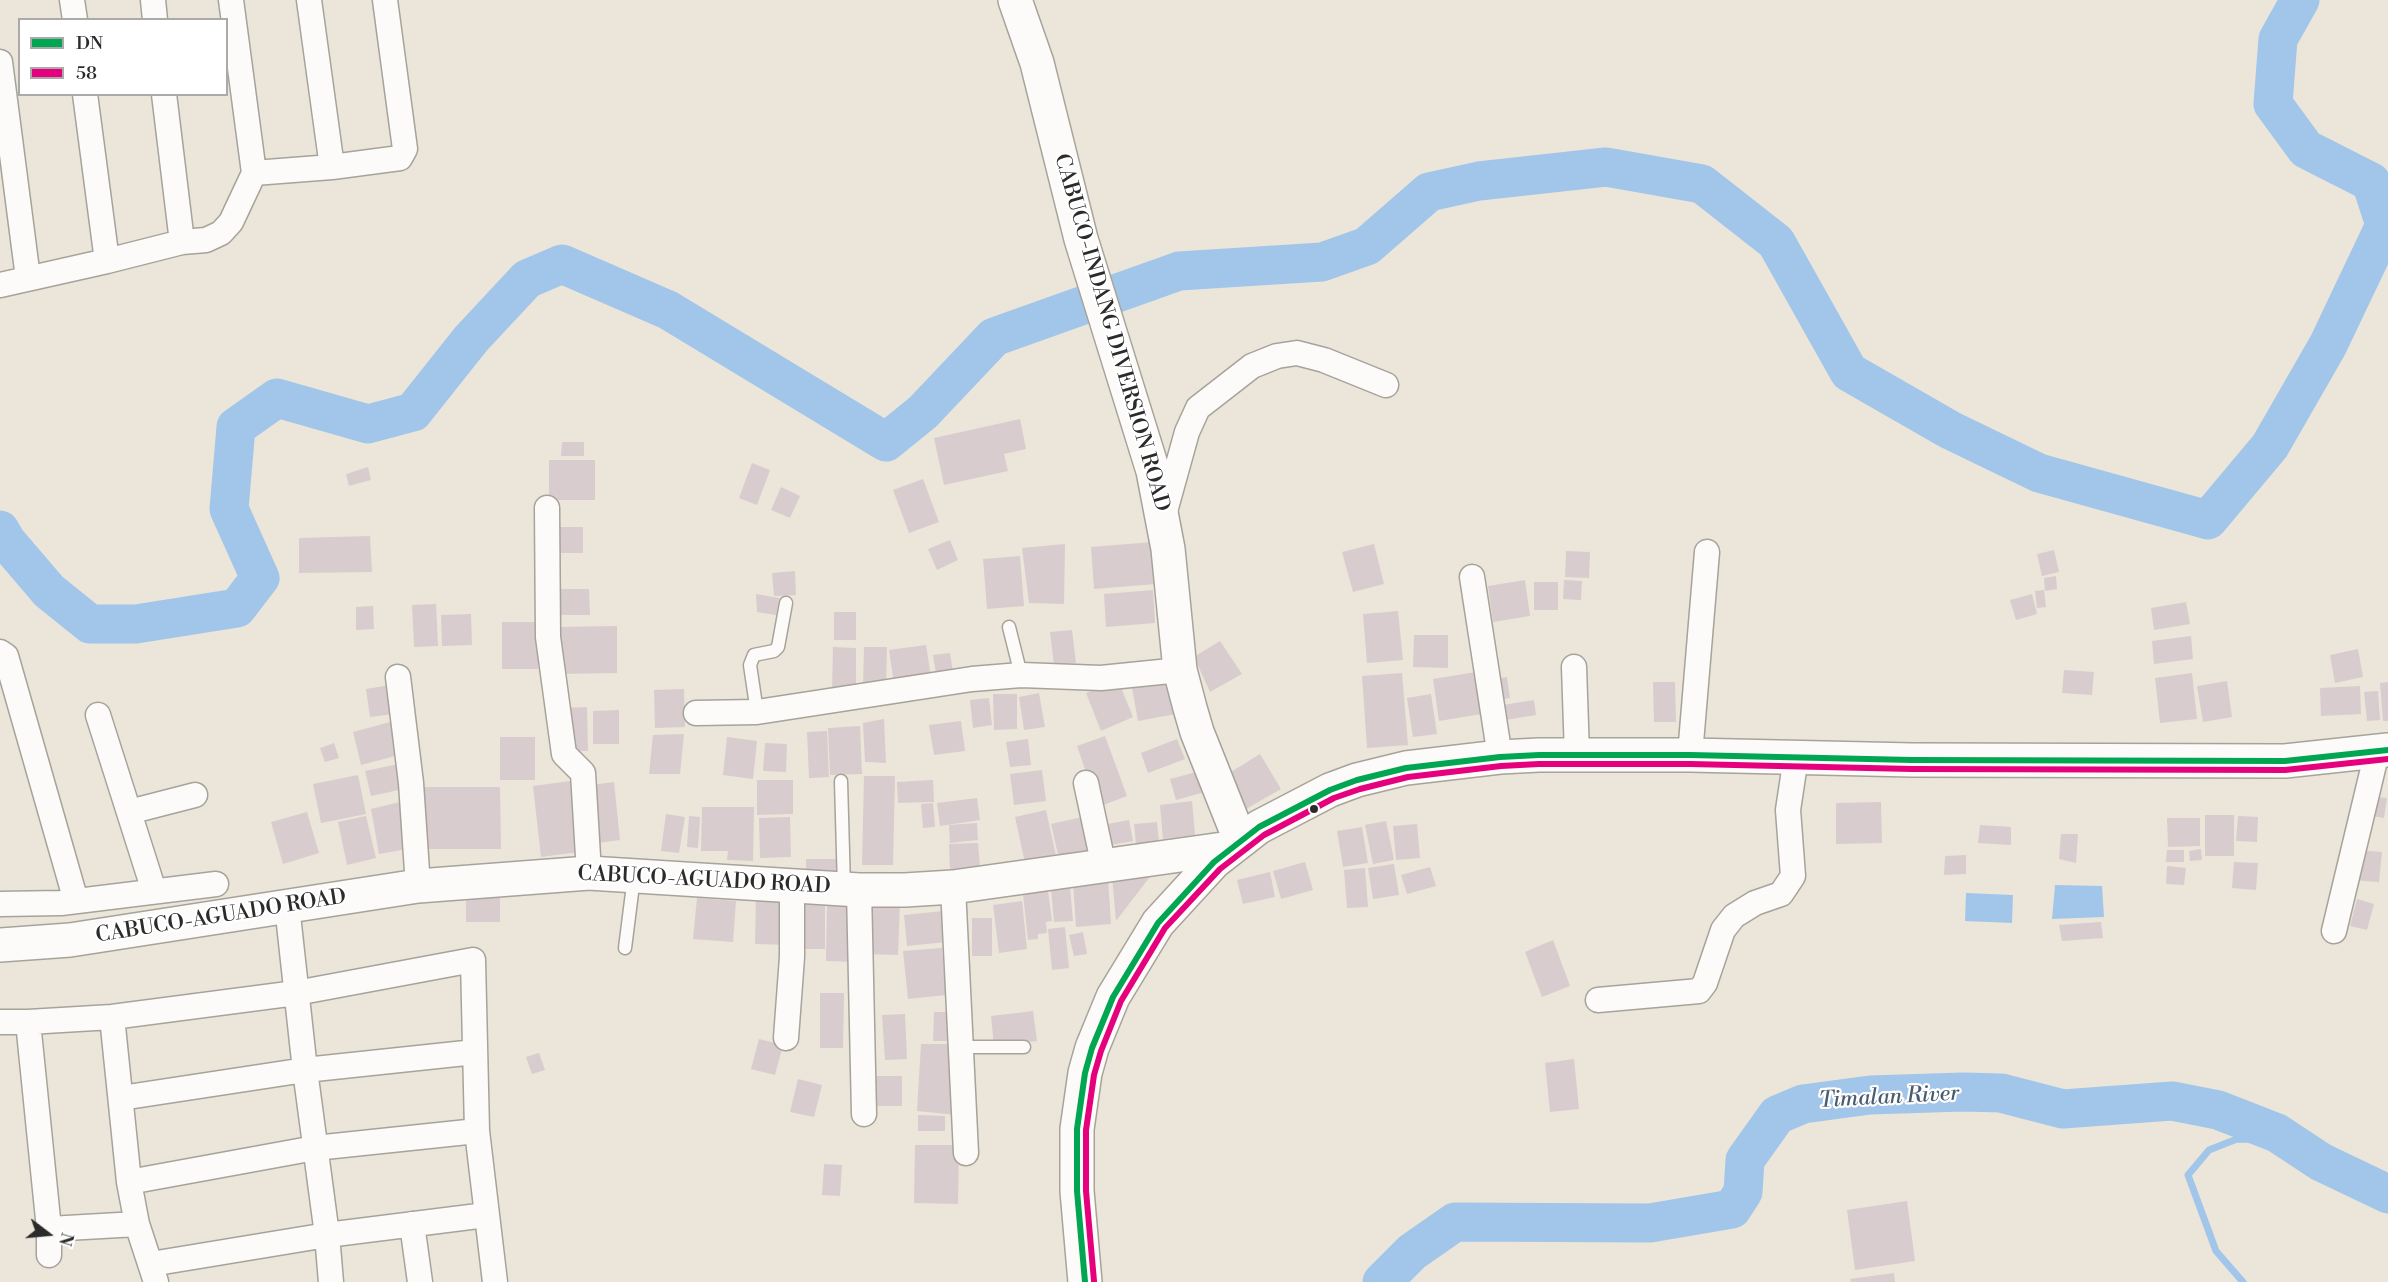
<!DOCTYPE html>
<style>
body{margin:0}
#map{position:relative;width:2388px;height:1282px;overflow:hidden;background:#ebe6d9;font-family:"Libre Bodoni",serif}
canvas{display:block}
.legend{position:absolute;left:18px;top:18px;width:210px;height:78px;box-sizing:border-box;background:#fff;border:2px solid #aaa;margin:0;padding:8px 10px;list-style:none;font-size:18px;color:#2b2b2b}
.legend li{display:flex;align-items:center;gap:12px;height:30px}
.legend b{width:30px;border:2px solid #aaa}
.north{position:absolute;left:18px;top:1204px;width:60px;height:60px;-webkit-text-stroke:4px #fff;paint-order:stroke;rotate:106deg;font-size:16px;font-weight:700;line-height:24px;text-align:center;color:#2b2b2b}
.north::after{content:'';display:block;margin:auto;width:21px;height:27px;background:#2b2b2b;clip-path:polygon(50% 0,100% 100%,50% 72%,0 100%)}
</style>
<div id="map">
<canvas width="2388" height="1282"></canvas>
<ul class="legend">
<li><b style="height:8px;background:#00a651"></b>DN</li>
<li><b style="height:8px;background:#e5007d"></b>58</li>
</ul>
<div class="north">N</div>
</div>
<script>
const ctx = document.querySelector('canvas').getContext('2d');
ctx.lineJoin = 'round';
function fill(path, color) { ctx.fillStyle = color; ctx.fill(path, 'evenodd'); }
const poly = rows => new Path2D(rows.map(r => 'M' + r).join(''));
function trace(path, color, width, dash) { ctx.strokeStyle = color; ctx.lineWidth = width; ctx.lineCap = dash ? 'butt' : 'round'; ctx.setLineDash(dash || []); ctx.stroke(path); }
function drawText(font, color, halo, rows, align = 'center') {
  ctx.font = font + ' "Libre Bodoni",serif'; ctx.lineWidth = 4.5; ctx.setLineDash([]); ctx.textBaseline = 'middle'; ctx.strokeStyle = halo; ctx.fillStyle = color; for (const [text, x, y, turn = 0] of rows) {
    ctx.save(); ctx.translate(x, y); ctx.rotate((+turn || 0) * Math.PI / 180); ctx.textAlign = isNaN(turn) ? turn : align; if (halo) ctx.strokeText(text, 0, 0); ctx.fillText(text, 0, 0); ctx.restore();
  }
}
fill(poly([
 [2055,885,2102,886,2104,917,2052,919],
 [1966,893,2013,895,2012,923,1965,921]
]), '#a2c6ea');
trace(poly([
 [2243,1282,2216,1251,2188,1175,2209,1150,2237,1139,2287,1140]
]), '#a2c6ea', 7);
trace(poly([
 [0,530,7,542,49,591,90,624,136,624,237,608,260,578,229,509,236,427,277,398,368,424,413,412,471,339,527,279,562,264,668,310,886,442,923,412,994,337,1179,271,1322,262,1367,246,1429,192,1479,181,1606,167,1702,184,1776,242,1849,372,1950,430,2039,473,2208,520,2270,446,2328,345,2385,225,2371,182,2306,149,2273,104,2278,39,2300,0],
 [1382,1282,1412,1252,1455,1222,1650,1223,1732,1209,1743,1192,1745,1160,1777,1115,1803,1104,1870,1095,1963,1092,2001,1093,2063,1109,2172,1101,2218,1110,2277,1133,2321,1162,2388,1194]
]), '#a2c6ea', 39);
fill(poly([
 [1020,419,1026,449,1004,454,1008,471,944,485,934,438],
 [562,442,584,442,584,456,561,456],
 [549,460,595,460,595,500,549,500],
 [752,463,770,470,757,505,739,498],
 [368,467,371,480,349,486,346,474],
 [923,479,939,522,909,533,893,490],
 [781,487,800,496,790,518,771,510],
 [557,527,583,527,583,553,557,553],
 [370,536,372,572,299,573,299,538],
 [950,540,958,560,937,570,928,549],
 [1153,542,1156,584,1094,589,1091,547],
 [1065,544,1064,604,1029,603,1022,548],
 [1374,544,1384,584,1353,592,1342,552],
 [2054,550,2059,572,2042,576,2037,554],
 [1566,551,1590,552,1589,578,1565,577],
 [1020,556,1024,606,987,609,983,559],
 [795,571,796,595,774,596,772,573],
 [2056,576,2057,589,2045,591,2044,578],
 [1525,580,1530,616,1493,622,1488,586],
 [1564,580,1582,581,1581,600,1563,599],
 [1534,582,1558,582,1558,610,1534,610],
 [560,589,589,589,590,615,560,615],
 [1153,590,1155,623,1106,627,1104,594],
 [2044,590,2046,607,2037,608,2035,591],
 [756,594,779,598,776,615,757,612],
 [2032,594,2037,614,2016,620,2010,600],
 [2186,602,2190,624,2154,630,2151,608],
 [436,604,438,646,414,647,412,605],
 [373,606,374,629,356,630,356,607],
 [1398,611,1403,660,1367,663,1363,614],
 [834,612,856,612,856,640,834,640],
 [471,614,472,645,442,646,441,615],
 [502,622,538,622,538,669,502,669],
 [617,626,617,673,558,674,557,627],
 [1072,630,1076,663,1054,665,1050,632],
 [1414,635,1448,635,1448,668,1413,667],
 [2191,636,2193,659,2154,664,2152,641],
 [1220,641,1242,674,1210,692,1194,657],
 [926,645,931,677,894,683,889,650],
 [833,647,856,648,856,692,832,692],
 [864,647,887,647,886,689,863,689],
 [2358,649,2363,677,2335,683,2330,655],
 [950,653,954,678,937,680,933,655],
 [2064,670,2094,672,2092,695,2062,693],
 [1476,672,1482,714,1439,721,1433,679],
 [1402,673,1408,745,1367,748,1362,676],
 [2192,673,2197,719,2160,723,2155,678],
 [1169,675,1176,714,1138,721,1131,682],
 [1507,677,1510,698,1492,701,1490,680],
 [1118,680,1133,717,1101,731,1086,693],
 [2227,681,2232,717,2203,722,2197,686],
 [1653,682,1675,682,1676,722,1654,722],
 [2388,682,2388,721,2383,721,2380,683],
 [390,685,394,714,370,717,366,689],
 [2360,686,2361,714,2321,716,2320,688],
 [684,689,685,727,655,728,654,690],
 [2378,691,2380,720,2367,721,2364,692],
 [1039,693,1045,727,1024,730,1019,697],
 [993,694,1017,694,1017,729,994,730],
 [1431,694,1437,734,1413,737,1407,698],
 [989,698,992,725,973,728,970,700],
 [1534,700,1536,715,1499,721,1497,706],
 [587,707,588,751,564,751,563,708],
 [619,710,619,744,593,744,593,711],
 [884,719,886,763,865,762,863,723],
 [394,721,403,754,361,765,353,732],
 [961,721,965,751,934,755,929,725],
 [860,726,862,774,830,775,828,728],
 [827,731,829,777,809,778,807,732],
 [684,734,680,774,649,774,653,735],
 [1105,736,1127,796,1098,807,1077,746],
 [500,737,535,737,535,780,500,780],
 [727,737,757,741,753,779,723,775],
 [1028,739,1031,765,1010,767,1006,742],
 [1177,739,1185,759,1148,773,1141,753],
 [334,743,339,758,325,762,320,748],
 [765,743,787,744,786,772,763,771],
 [1260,754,1281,789,1246,809,1226,775],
 [403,763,408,788,371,796,365,771],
 [1042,770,1046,801,1014,805,1010,774],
 [1200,771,1205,792,1176,800,1170,779],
 [358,775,366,814,321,823,313,784],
 [864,776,895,776,893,865,862,865],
 [578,780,586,851,541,857,533,786],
 [757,780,793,780,793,814,757,815],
 [933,780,934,802,898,803,897,782],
 [614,782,620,840,597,843,591,785],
 [419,787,500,787,501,849,419,849],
 [2368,796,2387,798,2384,818,2366,815],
 [977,798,980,820,940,826,937,803],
 [408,800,407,849,379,854,371,809],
 [1192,801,1195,835,1163,839,1160,805],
 [1881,802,1882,843,1836,844,1836,803],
 [933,803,935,827,923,828,921,804],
 [702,807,754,807,753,861,727,860,728,851,701,851],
 [1046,810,1056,856,1025,863,1015,817],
 [307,812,319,853,283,864,271,822],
 [666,814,685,817,679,853,661,851],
 [1091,815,1099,855,1060,863,1051,824],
 [2205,815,2234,815,2234,856,2205,856],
 [366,816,376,858,347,865,338,822],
 [689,816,700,817,698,848,687,847],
 [2238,816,2258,817,2257,842,2236,841],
 [790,817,791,857,760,858,759,818],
 [2167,818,2200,818,2200,846,2168,847],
 [1129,820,1133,841,1111,845,1108,824],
 [1386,821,1394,860,1373,864,1365,825],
 [1157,822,1159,842,1136,844,1134,824],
 [977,823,978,840,950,843,949,825],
 [1417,824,1420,858,1396,860,1393,826],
 [1980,825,2011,827,2011,845,1978,843],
 [1362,827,1368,863,1343,867,1337,831],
 [2061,834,2078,834,2076,863,2059,859],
 [978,843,980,867,950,869,949,844],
 [2201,849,2202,860,2190,861,2189,851],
 [2167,850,2184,850,2184,862,2166,862],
 [2355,850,2382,852,2379,882,2352,880],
 [1966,855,1966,874,1944,875,1945,856],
 [806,859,842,859,842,874,806,874],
 [1305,862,1313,890,1281,899,1273,871],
 [2234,862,2258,863,2256,890,2232,888],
 [1394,864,1399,895,1373,899,1368,868],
 [2167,866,2186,868,2184,885,2166,884],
 [1430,867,1436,886,1407,894,1401,875],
 [1365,868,1368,907,1347,908,1344,870],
 [1270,872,1275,897,1243,904,1237,880],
 [1152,874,1116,921,1112,877],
 [1108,878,1111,924,1076,927,1073,881],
 [1070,887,1073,921,1054,922,1051,888],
 [466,890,500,890,500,922,466,922],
 [1048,891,1052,921,1046,922,1047,933,1038,934,1038,939,1028,940,1023,894],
 [756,895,790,895,789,945,755,944],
 [796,897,825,897,825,949,795,949],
 [697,898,736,901,733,942,693,939],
 [2357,899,2374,904,2367,930,2350,926],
 [1022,901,1027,949,999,953,993,905],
 [865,902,900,903,898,955,863,954],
 [827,904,858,904,857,962,826,961],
 [943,911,946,942,907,946,904,915],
 [972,918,992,918,992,956,972,956],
 [2101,922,2103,938,2062,941,2059,925],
 [1065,927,1069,968,1052,970,1048,929],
 [1083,932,1087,954,1074,956,1069,935],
 [1553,940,1570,986,1542,997,1525,952],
 [942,948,946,995,908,999,903,951],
 [820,993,844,993,843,1048,820,1048],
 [1033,1011,1037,1041,994,1046,991,1016],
 [934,1012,954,1012,953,1041,933,1041],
 [905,1014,907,1059,885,1060,882,1015],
 [759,1039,783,1045,775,1075,751,1069],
 [921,1044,954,1044,957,1115,917,1111],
 [539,1053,545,1070,532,1074,526,1057],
 [1574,1059,1579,1109,1550,1112,1545,1063],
 [875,1076,902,1076,902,1106,875,1106],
 [798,1079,822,1085,814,1117,790,1112],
 [918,1115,945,1116,945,1131,918,1131],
 [915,1145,959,1145,958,1204,914,1203],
 [824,1164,842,1165,840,1196,822,1195],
 [1907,1201,1915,1261,1855,1270,1847,1210],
 [1894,1273,1895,1282,1851,1282,1850,1279]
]), '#d8ccce');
const lane = poly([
 [1009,627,1021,675],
 [757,712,750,665,754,655,774,651,778,647,786,603],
 [841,781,844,888],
 [625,948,634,877],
 [961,1047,1024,1047]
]);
const street = poly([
 [72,0,75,20],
 [153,0,155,20],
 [231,0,254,173],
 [309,0,332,167],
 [0,62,28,278],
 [85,94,107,261],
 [164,94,182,242],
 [0,285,107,261,182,242,206,240,221,233,231,222,254,173,332,167,400,158,405,149,385,0],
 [547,508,548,637,564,754,583,773,589,873],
 [1164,515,1187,432,1198,408,1252,366,1277,356,1297,353,1324,360,1386,385],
 [1472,577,1500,757],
 [0,652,6,656,76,901],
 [1574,667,1577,755],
 [398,677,411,783,418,886],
 [696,713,757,712,972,679,1021,675,1101,678,1180,670],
 [98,715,154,891],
 [1690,755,1707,552],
 [1086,783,1104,867],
 [129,812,195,795],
 [953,887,966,1153],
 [859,890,864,1114],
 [0,904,61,903,216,884],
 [287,906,305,1070,327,1235,331,1282],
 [2334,931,2377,752],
 [1598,1000,1699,991,1705,983,1723,930,1734,916,1755,903,1781,894,1793,876,1788,810,1796,757],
 [112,1017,129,1182,137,1224],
 [0,1022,28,1022,49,1229],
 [28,1022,112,1017,296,993,473,960,477,1131,495,1282],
 [786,1038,792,957,792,885],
 [121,1098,305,1070,475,1052],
 [129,1182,315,1148,477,1131],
 [412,1224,420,1282],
 [49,1255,49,1229,137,1224,156,1282],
 [151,1264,327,1235,486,1215]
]);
const secondary = poly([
 [1015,0,1037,63,1081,239,1153,471,1168,549,1180,670,1190,708,1197,732,1240,840],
 [0,945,70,940,418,886,589,873,859,890,905,890,953,887,1230,848]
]);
const primary = poly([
 [1085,1282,1077,1191,1077,1129,1085,1073,1092,1048,1113,997,1158,923,1214,862,1259,827,1330,790,1357,780,1406,768,1500,757,1539,755,1690,755,1912,760,2285,761,2388,750]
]);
trace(lane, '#a6a39b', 15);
trace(street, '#a6a39b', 27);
trace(secondary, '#a6a39b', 36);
trace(primary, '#a6a39b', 36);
trace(lane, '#fcfbf9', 12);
trace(street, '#fcfbf9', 24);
trace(secondary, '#fcfbf9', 33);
trace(primary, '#fcfbf9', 33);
trace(poly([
 [1085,1282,1077,1191,1077,1129,1085,1073,1092,1048,1113,997,1158,923,1214,862,1259,827,1330,790,1357,780,1406,768,1500,757,1539,755,1690,755,1912,760,2285,761,2388,750]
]), '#00a651', 6);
trace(poly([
 [1094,1281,1086,1191,1086,1130,1094,1075,1101,1051,1121,1001,1165,928,1220,869,1264,835,1334,798,1360,789,1408,777,1501,766,1539,764,1690,764,1912,769,2285,770,2388,759]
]), '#e5007d', 6);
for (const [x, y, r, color] of [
 [1314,809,5,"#2b2b2b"]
]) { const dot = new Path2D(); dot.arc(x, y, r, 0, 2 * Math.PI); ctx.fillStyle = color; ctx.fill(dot); trace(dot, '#fff', 2); }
drawText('21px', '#2b2b2b', '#fff', [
 ["CABUCO-INDANG DIVERSION ROAD",1111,333,74],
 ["CABUCO-AGUADO ROAD",704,881,3],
 ["CABUCO-AGUADO ROAD",221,917,-9]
]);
drawText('italic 22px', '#495d71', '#fff', [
 ["Timalan River",1889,1098,-3]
]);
</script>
